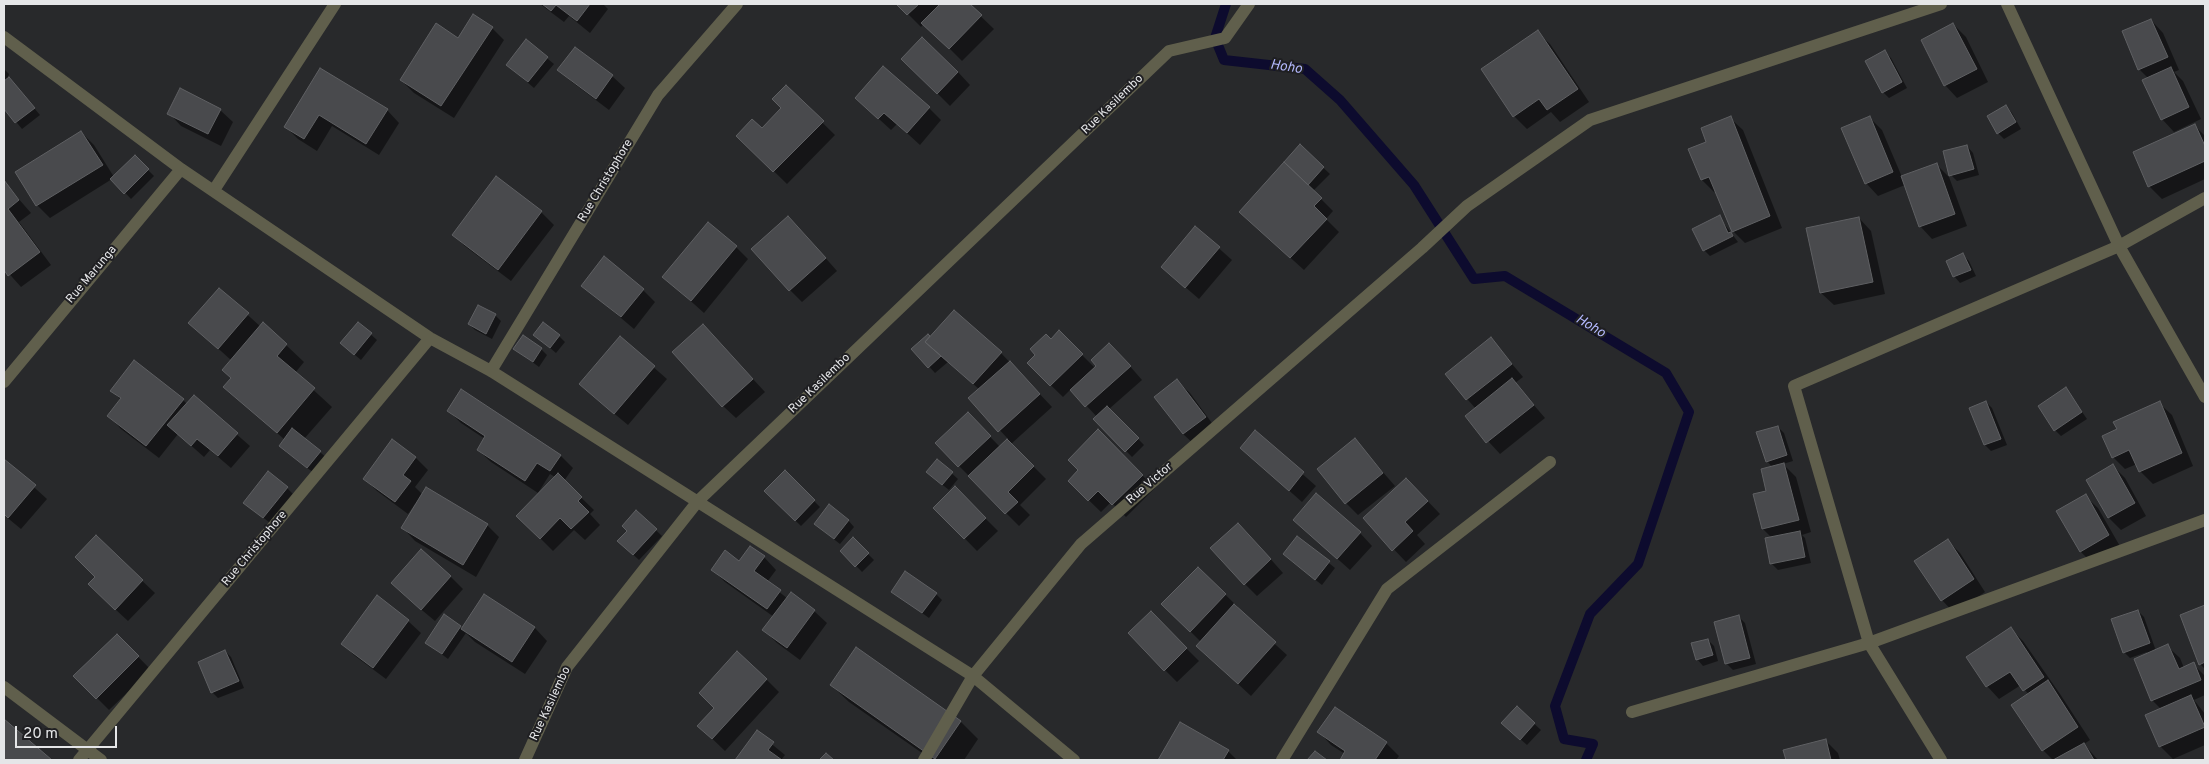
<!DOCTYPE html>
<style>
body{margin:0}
#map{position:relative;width:2209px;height:764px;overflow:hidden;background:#28292b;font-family:Overpass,sans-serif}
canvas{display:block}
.frame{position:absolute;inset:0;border:5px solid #e5e6e8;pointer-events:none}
.scale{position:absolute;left:15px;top:726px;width:102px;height:22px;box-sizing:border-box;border:2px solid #e5e6e8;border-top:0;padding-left:6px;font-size:15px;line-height:18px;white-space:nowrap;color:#e5e6e8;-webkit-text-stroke:4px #1f1f22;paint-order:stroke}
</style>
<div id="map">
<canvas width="2209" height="764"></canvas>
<div class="frame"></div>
<div class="scale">20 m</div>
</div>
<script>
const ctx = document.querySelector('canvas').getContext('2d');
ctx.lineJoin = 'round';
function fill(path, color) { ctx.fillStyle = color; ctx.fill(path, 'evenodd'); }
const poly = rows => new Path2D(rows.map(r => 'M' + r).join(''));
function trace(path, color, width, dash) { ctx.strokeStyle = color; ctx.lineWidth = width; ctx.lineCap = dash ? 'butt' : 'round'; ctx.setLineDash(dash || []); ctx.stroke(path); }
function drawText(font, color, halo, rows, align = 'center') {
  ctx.font = font + ' Overpass,sans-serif'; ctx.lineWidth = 4; ctx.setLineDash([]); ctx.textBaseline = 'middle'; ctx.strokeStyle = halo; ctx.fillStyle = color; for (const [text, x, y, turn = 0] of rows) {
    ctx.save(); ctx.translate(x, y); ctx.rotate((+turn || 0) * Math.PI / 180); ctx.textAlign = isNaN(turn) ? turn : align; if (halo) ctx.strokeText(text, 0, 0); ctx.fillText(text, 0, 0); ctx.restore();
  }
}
fill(poly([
 [540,4,603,4,608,9,590,33,569,16,564,22],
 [898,4,968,4,994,29,962,61,924,23,921,27],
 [2151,20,2163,33,2179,70,2174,72,2183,81,2201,119,2174,132,2162,119,2148,78,2139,69],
 [1953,24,1966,37,1988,82,1957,98,1945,85],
 [492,28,504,40,454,118,414,93,401,80,458,40],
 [1537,32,1550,44,1589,102,1560,122,1551,112,1527,129,1514,116,1482,70],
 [526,41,554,64,534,88,514,71],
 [1885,52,1891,58,1907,88,1889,98,1883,92],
 [903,59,958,72,970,85,950,106],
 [4,69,9,74,8,77,40,115,22,129,4,107],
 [321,70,387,110,399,123,379,155,332,126,317,151,298,139,286,127],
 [559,70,612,76,625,88,609,110,572,82],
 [786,87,835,135,787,184,738,136,762,130,783,108],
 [856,98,929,108,941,120,920,145,897,124,891,130],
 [2006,106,2012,113,2021,129,2004,139,1998,133],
 [220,110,233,122,221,146,181,126,169,113],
 [1730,118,1743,130,1782,228,1745,243,1733,231,1716,191,1714,192,1702,180,1708,143],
 [1870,118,1882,130,1902,177,1937,165,1949,177,1967,226,1932,239,1920,226,1905,185,1878,196,1866,183],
 [2195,126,2205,136,2205,179,2162,199,2149,186],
 [81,132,94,145,114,177,135,157,154,176,131,199,112,179,50,218,37,205,16,173],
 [1300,146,1330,174,1313,191,1333,211,1326,219,1339,232,1304,270,1253,224],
 [1967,146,1973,153,1979,175,1957,181,1951,175],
 [496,178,541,212,554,225,511,281,466,247,453,235],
 [4,182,31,213,19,222,51,265,21,287,4,268],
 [1719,217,1738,242,1710,256,1704,250],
 [1859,218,1871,231,1885,294,1834,305,1821,293,1807,229],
 [1196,228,1232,260,1199,299,1162,267],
 [801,230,837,271,802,302,790,290],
 [736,247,748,259,704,313,664,277],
 [1963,255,1969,261,1976,276,1960,283,1954,276],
 [582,285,643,290,655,302,634,329],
 [219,289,261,327,286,345,304,362,295,373,332,407,304,439,327,458,314,473,286,452,285,440,225,387,232,378,232,361,190,323],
 [495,315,501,321,492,339,475,330,469,324],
 [358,323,377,340,361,360,348,349],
 [1059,332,1095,368,1122,357,1142,380,1109,409,1144,445,1132,457,1095,419,1097,417,1071,389,1063,397,1028,363],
 [535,335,559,336,565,342,556,353],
 [928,335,930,338,1001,353,1052,407,1011,444,1046,479,1020,505,1030,515,1019,526,959,466,968,414,1000,447,1008,439,970,398,980,390,948,362,935,373,913,349],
 [620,338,667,379,628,425,593,396],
 [715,338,765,392,736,418,723,406],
 [1491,339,1523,377,1515,383,1545,418,1500,454,1466,417,1476,409,1446,375],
 [515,349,541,349,547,355,539,367],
 [1177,381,1190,393,1217,430,1196,446,1183,434],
 [2066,389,2087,419,2061,436,2055,430],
 [112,390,183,400,187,404,194,397,250,446,231,468,210,450,204,457,178,434,159,458,121,429,109,416,121,400],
 [462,391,561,456,573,468,564,481,594,510,590,514,600,525,585,540,574,530,553,551,518,516,555,477,550,474,538,493,491,462,478,450,485,439,461,423,449,411],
 [1986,402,1992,408,2007,445,1991,451,1985,445],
 [2159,403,2172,415,2193,466,2153,484,2140,471,2137,464,2125,469,2113,457,2118,430],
 [1778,427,1784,433,1793,461,1783,464,1796,477,1811,532,1802,535,1805,538,1811,563,1778,570,1772,564,1767,539,1772,538,1763,529,1773,468,1767,461],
 [1098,431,1155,488,1126,517,1111,502,1101,512,1069,481,1079,470],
 [1255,432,1316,486,1302,502,1241,448],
 [1355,440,1395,486,1358,515,1346,503],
 [416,458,428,470,415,487,423,495,487,525,499,537,476,577,415,541,403,528,417,505,415,504,408,514,377,491,365,479],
 [4,460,47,499,21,529,4,515],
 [937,460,958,479,949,490,934,478],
 [2113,466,2125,478,2146,516,2121,530,2109,518,2088,480],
 [785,472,820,507,801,526,765,491],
 [287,488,293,494,270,523,245,503],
 [955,488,998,531,977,551,935,508],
 [1419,492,1440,514,1417,535,1425,544,1406,562,1364,518],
 [2085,496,2098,508,2121,548,2093,564,2081,552,2058,512],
 [637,512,662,536,639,560,625,547,629,531],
 [848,520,854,527,840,544,822,530],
 [1294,520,1360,533,1372,546,1350,570],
 [96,537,155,593,128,621,102,597,97,577],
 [1251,537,1283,573,1257,596,1245,584],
 [1297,537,1335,568,1322,585,1290,560],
 [853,539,874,560,862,572,842,551],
 [1948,541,1960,553,1985,592,1954,613,1942,600],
 [764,557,776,570,767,582,788,599,791,594,814,611,827,623,800,660,777,643,764,630,774,617,725,582,713,570],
 [1198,568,1238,607,1236,609,1287,655,1251,696,1210,658,1201,642,1163,604],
 [450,576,463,589,435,621,405,596],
 [893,592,936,594,942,600,929,618],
 [485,596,535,628,547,641,525,674,475,642,466,633,448,659,427,643,460,627,463,629],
 [2205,607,2205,669,2200,664,2182,616],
 [2138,611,2144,617,2156,651,2167,646,2180,658,2184,668,2193,664,2205,676,2205,695,2194,700,2205,714,2205,745,2173,759,2161,747,2146,716,2161,709,2152,700,2147,652,2130,658,2124,652],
 [1151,613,1199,661,1177,682,1165,670],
 [1739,617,1745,623,1756,664,1733,670,1726,663],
 [408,621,421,633,386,679,355,656,343,644],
 [2011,629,2023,641,2060,694,2090,740,2084,744,2098,760,2053,760,2043,750,2029,695,2021,685,1999,699,1987,686],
 [117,635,151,670,109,710,75,676],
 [1708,640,1714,646,1718,661,1703,666,1697,659],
 [225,651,231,657,244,688,218,698,212,692],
 [766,679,779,692,725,751,699,726],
 [831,685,961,722,978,739,964,760,932,760,849,702],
 [1517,708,1541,730,1527,745,1509,729],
 [1335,709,1386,743,1399,756,1396,760,1341,760,1345,754,1331,745,1319,732],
 [4,720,51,760,4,760],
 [757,732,785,755,781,760,736,760],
 [1825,740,1838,753,1840,760,1787,760,1785,751],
 [1228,751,1237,760,1160,760]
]), '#0007');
trace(poly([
 [1226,4,1215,38,1224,60,1305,69,1340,100,1414,185,1474,279,1505,276,1666,373,1689,412,1638,564,1590,614,1555,706,1564,739,1593,744,1586,760]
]), '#0d0b2e', 10);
const building = poly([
 [542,4,590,4,577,21,556,5,551,11,542,4],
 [896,4,919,4,907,15,896,4],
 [940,4,970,4,982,15,949,49,921,23,940,4],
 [473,14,493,27,441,106,400,80,436,23,458,38,473,14],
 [2151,19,2168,57,2138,70,2122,31,2151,19],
 [1953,23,1977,69,1944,86,1921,40,1953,23],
 [1538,30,1578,89,1547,110,1539,99,1513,117,1481,69,1538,30],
 [922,37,958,72,937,94,901,59,922,37],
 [526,39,548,57,528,82,506,65,526,39],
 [575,47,613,75,596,99,557,70,575,47],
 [1885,50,1902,82,1882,93,1865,61,1885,50],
 [883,66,930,107,907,133,884,113,878,119,855,98,883,66],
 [2171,67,2189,107,2161,120,2142,80,2171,67],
 [320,68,388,109,366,144,319,115,304,139,284,127,320,68],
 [9,77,35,108,15,123,4,109,4,81,9,77],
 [786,85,824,121,773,172,736,136,752,119,762,128,781,108,772,99,786,85],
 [180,88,221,109,208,134,167,114,180,88],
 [2006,105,2016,122,1997,134,1987,116,2006,105],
 [1731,116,1770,216,1732,232,1709,177,1701,180,1688,149,1706,142,1701,128,1731,116],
 [1870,116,1893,172,1865,184,1841,128,1870,116],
 [2195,124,2205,146,2205,161,2148,187,2133,152,2195,124],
 [81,131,103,165,36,206,15,172,81,131],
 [1300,144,1324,167,1308,185,1284,162,1300,144],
 [1967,145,1974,169,1949,176,1943,151,1967,145],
 [135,155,149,169,124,194,110,179,135,155],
 [1284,162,1322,198,1314,206,1327,219,1290,258,1239,212,1284,162],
 [1937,163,1955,214,1919,227,1901,176,1937,163],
 [496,176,542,211,498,270,452,235,496,176],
 [4,180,19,200,8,209,40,252,8,276,4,270,4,180],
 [1720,215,1728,233,1731,232,1733,236,1703,251,1692,229,1720,215],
 [788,216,826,258,789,291,751,249,788,216],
 [1859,217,1873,282,1820,293,1806,228,1859,217],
 [708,222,737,246,691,301,662,277,708,222],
 [1195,226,1220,247,1185,288,1161,267,1195,226],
 [1963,253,1971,270,1953,277,1946,261,1963,253],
 [604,256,644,289,621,317,581,286,604,256],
 [219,288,249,313,218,349,188,323,219,288],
 [478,305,496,314,486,334,468,324,478,305],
 [954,310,1002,352,973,384,925,342,954,310],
 [263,322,287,344,277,356,315,388,277,433,223,387,231,378,222,370,263,322],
 [358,322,372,333,354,355,340,343,358,322],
 [543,322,560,335,550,348,533,335,543,322],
 [703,324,753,379,722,407,672,352,703,324],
 [1059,330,1083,354,1050,386,1027,363,1035,355,1030,349,1046,334,1051,339,1059,330],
 [928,334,930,336,925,342,941,356,928,368,911,349,928,334],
 [523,335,542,348,533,362,513,349,523,335],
 [620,336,655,366,614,414,579,384,620,336],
 [1491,337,1512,364,1466,400,1445,374,1491,337],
 [1109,343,1131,366,1085,407,1070,390,1096,366,1091,360,1109,343],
 [134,360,184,399,146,446,107,416,121,398,110,391,134,360],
 [1010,361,1040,394,998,432,968,398,1010,361],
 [1512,378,1534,405,1486,443,1465,416,1512,378],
 [1177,379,1206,417,1183,434,1154,397,1177,379],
 [2066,387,2082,412,2054,431,2038,406,2066,387],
 [461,389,561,455,550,471,537,463,525,481,477,450,485,436,447,411,461,389],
 [194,395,238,433,218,456,197,439,191,446,167,425,194,395],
 [1986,401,2001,439,1984,445,1969,408,1986,401],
 [2160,401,2182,453,2139,472,2129,450,2112,458,2102,436,2117,429,2113,422,2160,401],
 [1107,406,1139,438,1125,452,1093,419,1107,406],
 [968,412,991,436,958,467,935,443,968,412],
 [1778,426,1787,455,1766,462,1756,432,1778,426],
 [292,428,321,451,307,468,279,446,292,428],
 [1098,429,1143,475,1112,505,1098,491,1088,501,1068,481,1078,470,1068,460,1098,429],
 [1255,430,1304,472,1289,491,1240,448,1255,430],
 [1355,438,1383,473,1345,504,1317,469,1355,438],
 [392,439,416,457,403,475,411,481,395,502,363,479,392,439],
 [1007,439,1034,466,1008,492,1018,502,1005,514,968,476,1007,439],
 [4,459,36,485,8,518,4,514,4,459],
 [937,459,953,472,942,485,926,472,937,459],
 [1784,463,1799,520,1762,529,1753,494,1766,491,1761,469,1784,463],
 [2113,464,2135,503,2108,518,2086,480,2113,464],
 [785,470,815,500,795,521,764,491,785,470],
 [268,471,288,487,263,518,243,503,268,471],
 [558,473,582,497,578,501,589,512,571,529,560,518,540,539,516,516,558,473],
 [1406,478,1428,501,1405,522,1413,531,1392,551,1363,518,1406,478],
 [955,486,986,518,964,539,933,508,955,486],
 [426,487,488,524,463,565,401,528,426,487],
 [1316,493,1361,532,1337,559,1293,520,1316,493],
 [2086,494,2109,535,2080,552,2056,511,2086,494],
 [829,504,849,520,834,539,814,524,829,504],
 [636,510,657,529,633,555,617,541,627,531,622,526,636,510],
 [1238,523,1271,559,1244,585,1210,548,1238,523],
 [1800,531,1805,557,1770,564,1765,538,1800,531],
 [96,535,143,580,115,610,88,584,95,577,75,557,96,535],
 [1297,536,1330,561,1315,580,1283,554,1297,536],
 [853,537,869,553,855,567,840,551,853,537],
 [1948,539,1974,579,1941,601,1914,561,1948,539],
 [750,546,765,556,754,571,781,590,767,609,711,570,725,550,739,561,750,546],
 [421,549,451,576,421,610,391,583,421,549],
 [1198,567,1226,594,1190,632,1161,604,1198,567],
 [905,571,937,593,922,613,891,592,905,571],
 [791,592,815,610,787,648,762,630,791,592],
 [484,594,535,627,512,662,461,629,484,594],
 [377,595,409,620,373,668,341,644,377,595],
 [1234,604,1276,642,1238,684,1196,646,1234,604],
 [2205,605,2205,662,2199,665,2180,615,2205,605],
 [2138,610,2150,643,2123,653,2111,619,2138,610],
 [1151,611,1187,648,1164,671,1128,633,1151,611],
 [444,614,461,626,442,654,425,643,444,614],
 [1739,615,1750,658,1725,664,1714,622,1739,615],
 [2011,627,2044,677,2023,691,2010,672,1986,687,1966,657,2011,627],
 [117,634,139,656,96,699,73,676,117,634],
 [1708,639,1713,655,1696,660,1691,643,1708,639],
 [2168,644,2179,669,2194,662,2201,680,2151,701,2134,659,2168,644],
 [856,647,961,721,935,759,830,685,856,647],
 [225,650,239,681,211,693,198,662,225,650],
 [737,651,767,679,712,739,697,726,714,708,699,693,737,651],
 [2048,680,2078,727,2042,751,2011,705,2048,680],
 [2191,695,2205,727,2159,747,2145,715,2191,695],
 [1517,706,1535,723,1520,740,1501,723,1517,706],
 [1335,707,1387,742,1375,760,1340,760,1345,751,1317,732,1335,707],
 [4,719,52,760,4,760,4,719],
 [1180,722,1229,750,1223,760,1158,760,1180,722],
 [757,730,774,742,768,750,782,760,735,760,757,730],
 [1826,739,1831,760,1786,760,1783,750,1826,739],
 [2084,743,2094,760,2053,760,2084,743],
 [1315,751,1327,760,1307,760,1315,751],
 [826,753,834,760,819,760,826,753]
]);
fill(building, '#494a4d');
trace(building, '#5f6063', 1);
trace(poly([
 [2007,4,2119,246,2205,397],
 [4,37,181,169,430,338,491,371,973,676,1074,760],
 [214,190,335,4],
 [491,371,658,95,737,4],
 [4,382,181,169],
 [4,687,101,760],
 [1632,712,1869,643,2205,520],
 [79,760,430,338],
 [525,760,567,667,698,501,1169,51,1225,38,1249,4],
 [924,760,973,676,1081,544,1422,248,1467,206,1590,120,1941,4],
 [1282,760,1387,589,1550,462],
 [1941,760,1869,643,1794,386,2119,246,2205,198]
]), '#605f4c', 12);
drawText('12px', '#e5e6e8', '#1f1f22', [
 ["Rue Kasilembo",1113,105,-44],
 ["Rue Christophore",606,181,-59],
 ["Rue Marunga",92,275,-50],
 ["Rue Kasilembo",820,384,-44],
 ["Rue Victor",1150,484,-41],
 ["Rue Christophore",255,549,-50],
 ["Rue Kasilembo",551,704,-65]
]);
drawText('italic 14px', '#b3b8fd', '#1f1f22', [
 ["Hoho",1286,68,9],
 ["Hoho",1590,327,31]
]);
</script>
